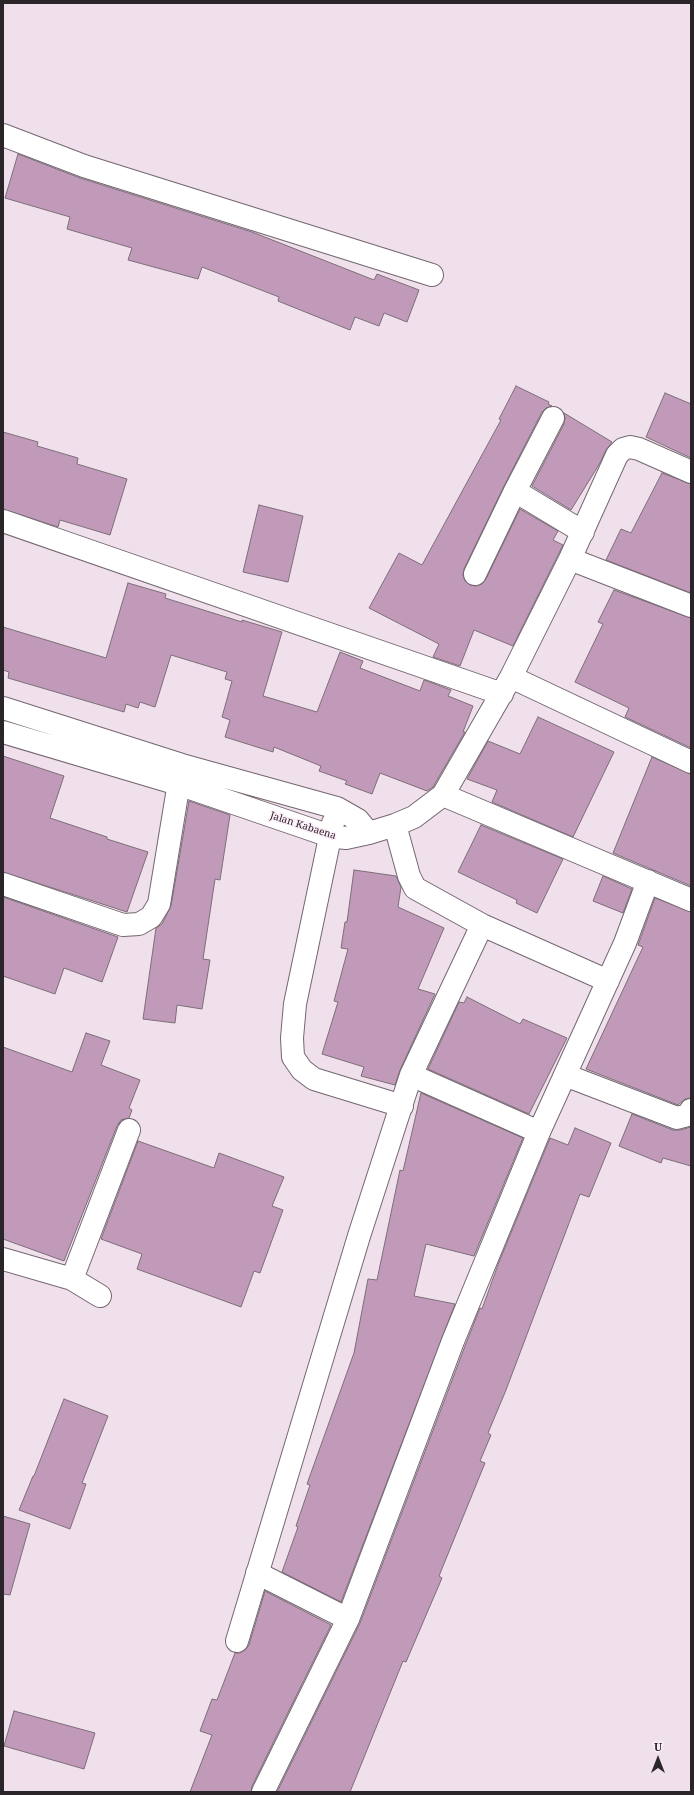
<!DOCTYPE html>
<style>
body{margin:0}
#map{position:relative;width:694px;height:1795px;overflow:hidden;background:#efe0eb;font-family:"Noto Serif",serif}
canvas{display:block}
.frame{position:absolute;inset:0;border:4px solid #2a2529;pointer-events:none}
.north{position:absolute;left:638px;top:1739px;width:40px;height:40px;-webkit-text-stroke:3px #fcedf8;paint-order:stroke;rotate:0deg;font-size:11px;font-weight:700;line-height:16px;text-align:center;color:#2a2529}
.north::after{content:'';display:block;margin:auto;width:14px;height:18px;background:#2a2529;clip-path:polygon(50% 0,100% 100%,50% 72%,0 100%)}
</style>
<div id="map">
<canvas width="694" height="1795"></canvas>
<div class="frame"></div>
<div class="north">U</div>
</div>
<script>
const ctx = document.querySelector('canvas').getContext('2d');
ctx.lineJoin = 'round';
function fill(path, color) { ctx.fillStyle = color; ctx.fill(path, 'evenodd'); }
const poly = rows => new Path2D(rows.map(r => 'M' + r).join(''));
function trace(path, color, width, dash) { ctx.strokeStyle = color; ctx.lineWidth = width; ctx.lineCap = dash ? 'butt' : 'round'; ctx.setLineDash(dash || []); ctx.stroke(path); }
function drawText(font, color, halo, rows, align = 'center') {
  ctx.font = font + ' "Noto Serif",serif'; ctx.lineWidth = 3; ctx.setLineDash([]); ctx.textBaseline = 'middle'; ctx.strokeStyle = halo; ctx.fillStyle = color; for (const [text, x, y, turn = 0] of rows) {
    ctx.save(); ctx.translate(x, y); ctx.rotate((+turn || 0) * Math.PI / 180); ctx.textAlign = isNaN(turn) ? turn : align; if (halo) ctx.strokeText(text, 0, 0); ctx.fillText(text, 0, 0); ctx.restore();
  }
}
const building = poly([
 [18,154,80,178,252,232,374,280,377,274,419,290,407,322,384,313,379,326,355,317,350,330,278,301,279,297,202,267,198,279,128,260,132,248,67,229,70,217,5,198,18,154],
 [516,386,549,402,548,404,552,406,546,408,542,412,504,486,464,569,463,575,465,581,470,585,476,586,482,584,486,579,520,509,558,531,553,540,563,545,513,646,474,630,460,666,433,657,439,644,369,608,399,553,422,565,501,420,499,419,516,386],
 [665,393,691,404,691,458,646,437,665,393],
 [564,413,612,442,606,450,600,463,571,510,532,486,564,424,565,418,564,413],
 [3,432,38,442,37,446,78,458,77,464,127,479,110,535,60,520,58,527,3,509,3,432],
 [662,473,691,484,691,593,606,560,621,529,631,533,662,473],
 [259,505,303,516,288,582,243,572,259,505],
 [128,583,166,594,165,598,242,622,242,620,282,632,263,696,317,712,340,652,363,661,360,668,420,691,424,680,451,690,448,696,473,706,463,732,465,732,433,787,427,791,380,773,372,794,345,784,347,781,319,771,321,766,274,747,273,752,225,737,230,720,222,717,232,681,225,679,227,672,171,655,155,707,140,702,138,708,126,704,124,712,8,678,9,672,3,670,3,627,106,658,128,583],
 [614,590,691,618,691,748,625,717,629,708,575,682,603,624,598,622,614,590],
 [538,717,614,752,573,837,492,802,497,790,467,779,488,741,520,754,538,717],
 [3,756,64,776,50,818,107,837,107,839,148,852,127,912,3,872,3,756],
 [652,757,691,774,691,886,613,853,652,757],
 [189,801,230,815,220,880,215,879,203,959,210,960,202,1009,177,1005,175,1023,143,1019,156,928,162,924,171,906,189,801],
 [481,825,563,859,537,913,516,903,517,900,458,872,481,825],
 [354,870,396,876,401,887,398,907,444,928,418,989,435,994,400,1070,395,1085,361,1076,364,1067,322,1054,338,1002,334,1001,348,949,341,948,345,922,347,922,354,870],
 [603,876,632,889,623,913,593,901,603,876],
 [3,897,118,937,102,982,64,968,55,994,3,976,3,897],
 [655,898,691,912,691,1098,685,1099,678,1105,586,1069,643,947,638,945,655,898],
 [467,997,520,1024,523,1019,567,1038,529,1114,428,1069,459,1002,464,1003,467,997],
 [86,1033,110,1041,101,1065,140,1080,129,1108,132,1110,129,1118,121,1120,117,1126,64,1261,3,1239,3,1047,72,1072,86,1033],
 [421,1093,523,1138,474,1256,426,1244,414,1296,455,1304,341,1602,282,1572,298,1527,296,1526,310,1485,307,1484,354,1353,368,1279,377,1280,400,1170,403,1171,421,1093],
 [632,1114,673,1130,680,1130,691,1127,691,1166,663,1158,661,1163,619,1146,632,1114],
 [575,1128,611,1143,589,1197,580,1194,506,1390,488,1433,491,1435,480,1461,485,1463,439,1576,442,1578,406,1662,403,1661,350,1792,277,1792,360,1623,465,1346,480,1308,482,1309,499,1262,550,1138,568,1145,575,1128],
 [138,1141,214,1168,219,1153,284,1177,272,1206,283,1210,260,1273,254,1271,241,1307,137,1269,142,1254,101,1239,138,1141],
 [64,1399,108,1416,82,1483,86,1484,70,1529,19,1510,33,1476,34,1476,64,1399],
 [3,1516,30,1524,10,1595,3,1594,3,1516],
 [265,1591,331,1625,252,1786,251,1792,190,1792,212,1735,200,1731,212,1699,217,1700,235,1653,240,1653,245,1650,249,1645,265,1591],
 [14,1711,95,1733,84,1769,4,1746,14,1711]
]);
fill(building, '#c29ab9');
trace(building, '#7b6e78', 1);
const street = poly([
 [3,135,84,166,432,275],
 [515,491,583,532],
 [3,521,502,694],
 [570,559,691,606],
 [475,574,515,491,553,418],
 [511,677,691,762],
 [3,708,182,765,337,808,358,820,369,833],
 [3,732,178,784,330,836,346,838,369,833,395,825,414,817,443,795,511,677,570,559,617,455,623,449,630,447,639,449,691,472],
 [443,795,691,900],
 [333,823,295,1004,292,1038,293,1057,302,1070,314,1079,402,1106],
 [395,825,409,876,415,888,482,925,608,981],
 [3,884,123,925,139,924,151,917,159,904,181,770],
 [411,1075,539,1132],
 [565,1075,677,1118,688,1115,691,1110],
 [3,1259,72,1279,100,1296],
 [72,1279,129,1130],
 [257,1573,348,1619],
 [237,1641,359,1236,411,1075,482,925],
 [263,1792,348,1619,453,1341,539,1132,625,943,648,881]
]);
trace(street, '#746771', 24);
trace(street, '#fff', 22);
drawText('10px', '#2a2529', '#fcedf8', [
 ["Jalan Kabaena",303,826,18]
]);
</script>
